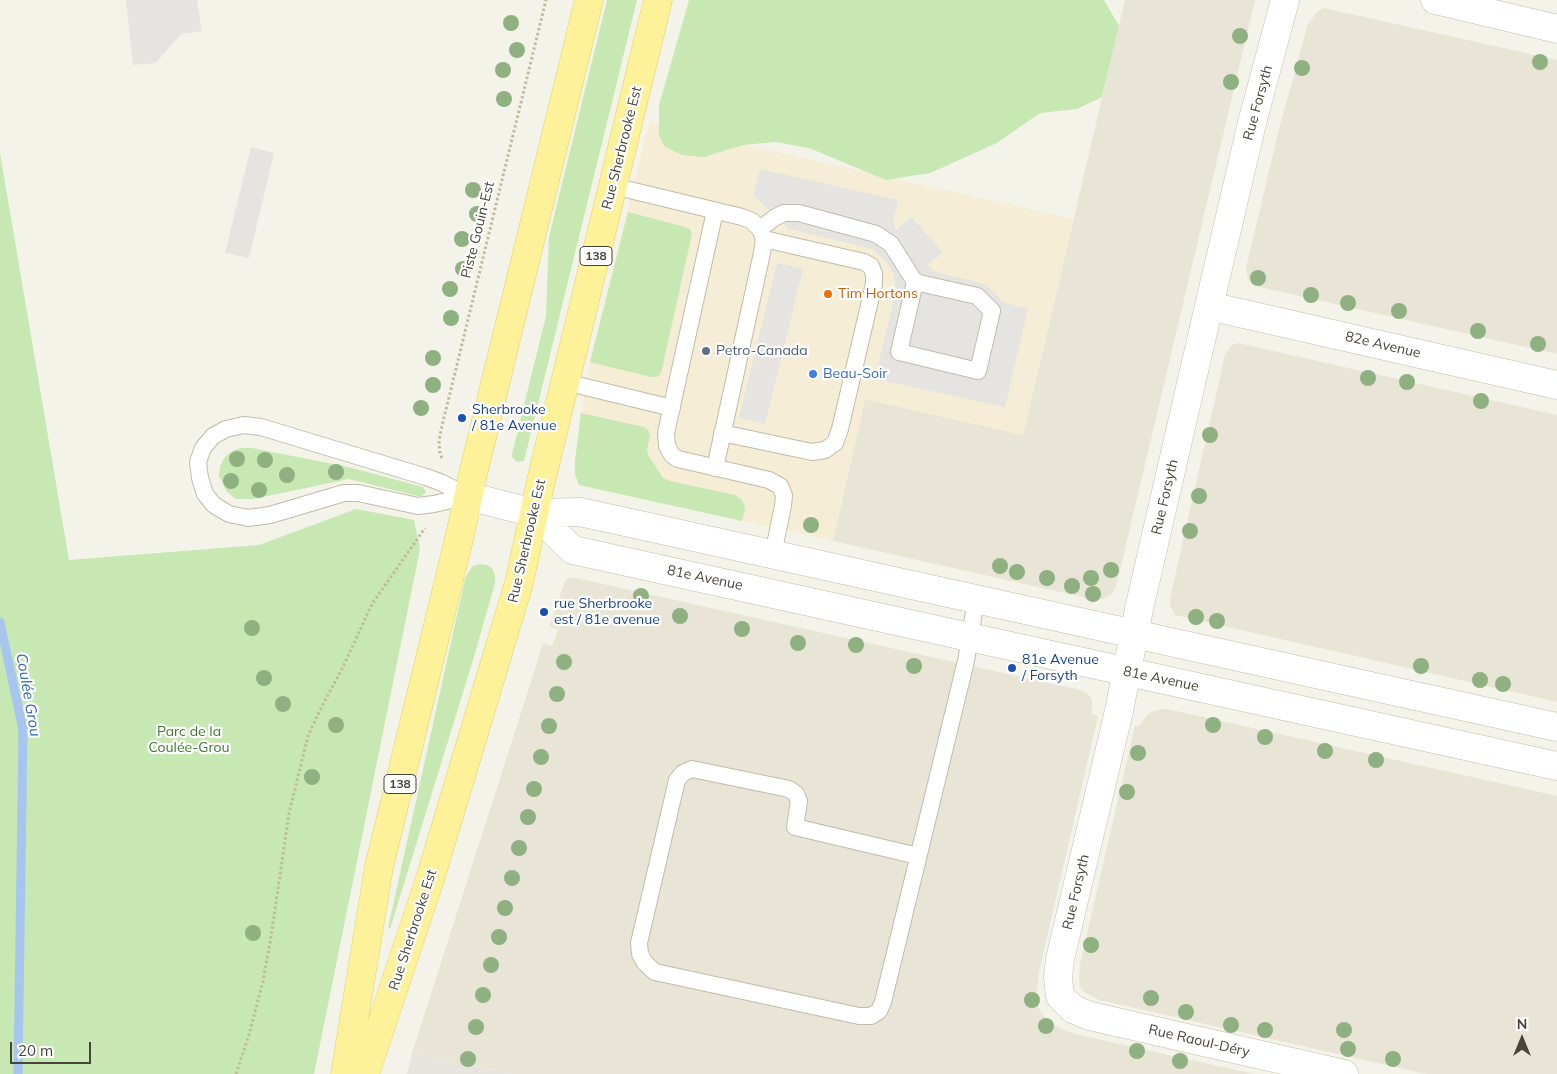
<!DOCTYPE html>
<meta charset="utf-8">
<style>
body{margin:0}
#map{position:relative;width:1557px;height:1074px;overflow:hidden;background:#f4f3e9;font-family:Mulish,sans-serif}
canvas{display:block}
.north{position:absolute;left:1497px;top:1014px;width:50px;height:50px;-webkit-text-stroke:4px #fff;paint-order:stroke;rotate:0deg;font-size:14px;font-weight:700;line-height:20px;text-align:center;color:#484437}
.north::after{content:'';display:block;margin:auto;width:18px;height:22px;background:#484437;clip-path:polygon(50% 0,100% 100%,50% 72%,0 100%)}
.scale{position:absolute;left:10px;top:1042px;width:81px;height:22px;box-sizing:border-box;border:2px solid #484437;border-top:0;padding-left:6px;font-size:15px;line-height:18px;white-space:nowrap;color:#484437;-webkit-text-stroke:4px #fff;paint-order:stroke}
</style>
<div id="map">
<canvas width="1557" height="1074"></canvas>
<div class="north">N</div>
<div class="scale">20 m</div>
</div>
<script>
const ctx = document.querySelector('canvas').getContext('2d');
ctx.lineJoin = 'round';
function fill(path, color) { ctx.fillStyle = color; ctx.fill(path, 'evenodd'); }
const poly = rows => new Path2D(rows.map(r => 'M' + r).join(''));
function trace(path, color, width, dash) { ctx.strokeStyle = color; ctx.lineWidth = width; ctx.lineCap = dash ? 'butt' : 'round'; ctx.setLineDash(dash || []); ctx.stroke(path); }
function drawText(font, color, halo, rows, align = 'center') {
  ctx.font = font + ' Mulish,sans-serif'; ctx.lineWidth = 4.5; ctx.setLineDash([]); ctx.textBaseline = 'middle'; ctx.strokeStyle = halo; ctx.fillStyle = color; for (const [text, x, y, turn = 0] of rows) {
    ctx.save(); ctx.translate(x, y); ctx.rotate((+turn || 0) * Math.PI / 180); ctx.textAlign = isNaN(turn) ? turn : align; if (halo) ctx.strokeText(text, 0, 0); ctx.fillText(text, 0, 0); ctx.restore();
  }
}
fill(poly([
 [1125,0,1255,0,1116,587,1112,594,1104,599,1096,600,833,541,865,399,1023,435],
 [1324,8,1557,60,1557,354,1259,287,1252,284,1248,279,1246,268,1279,129,1308,24,1317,12],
 [1238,343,1557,415,1557,702,1175,615,1170,605,1170,598,1225,355,1232,345],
 [571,577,1080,690,1088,694,1092,700,1092,714,1098,716,1039,972,1036,1001,1040,1011,1048,1021,1059,1028,1075,1034,1254,1074,512,1074,412,1053,543,644,552,646,558,630,549,626,566,579],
 [1162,709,1168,709,1557,796,1557,1074,1426,1074,1099,1000,1084,992,1080,987,1079,980,1080,964,1135,726,1140,726,1144,719,1148,714,1154,711]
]), '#e8e5d7');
fill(poly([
 [649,123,1074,219,1023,435,865,399,833,541,579,485,575,474,575,461,581,413,590,362]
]), '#f5edd5');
fill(poly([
 [412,1053,512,1074,407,1074]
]), '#e7e4dd');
fill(poly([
 [607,0,637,0,525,457,524,461,517,462,512,457,512,454,546,316,549,237],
 [689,0,1104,0,1119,26,1102,97,1077,109,1040,113,997,143,930,173,886,180,809,148,775,142,743,145,704,157,682,155,664,146,659,135,659,105],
 [0,153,69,560,259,545,356,509,414,520,420,549,314,1074,0,1074],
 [628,212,685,227,690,229,692,234,662,369,660,374,657,377,651,377,590,362],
 [581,413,644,427,649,431,650,436,647,449,648,455,663,478,670,481,735,495,741,499,744,504,745,510,742,521,579,485,575,474,575,461],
 [241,448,252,448,348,467,423,487,426,492,422,496,418,496,349,479,253,499,236,499,227,492,219,476,220,467,224,458,232,451],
 [480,564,487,565,492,568,495,575,495,583,473,660,390,929,388,928,465,579,469,571,473,566]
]), '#c7e8b2');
fill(poly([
 [126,0,197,0,202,31,181,34,156,63,133,65],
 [251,147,274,153,249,258,225,253],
 [760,169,898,200,893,222,896,230,912,217,943,253,927,265,936,272,985,284,1003,302,1028,309,1005,407,875,379,896,290,894,275,888,263,872,249,789,229,753,195],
 [777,263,803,269,765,424,739,418]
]), '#e6e4e0');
trace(poly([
 [0,622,23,730,18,1074]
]), '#a6c6f0', 9);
const lane = poly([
 [613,186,742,217,752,221,760,229,764,239,762,253,715,468],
 [715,211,666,433,667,446,672,455,678,459,769,480,780,486,784,495,783,506,773,554],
 [760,229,774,218,784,213,799,213,876,234,891,244,915,282,977,296,992,311,978,371,899,352,915,282],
 [565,382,672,408],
 [244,425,261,427,426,477,440,482,468,496,434,504,418,506,358,493,344,493,270,515,248,518,229,514,214,505,205,494,200,478,198,462,203,448,213,436,226,429,244,425],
 [722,433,812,452,825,450,835,443,840,429,874,284,874,274,871,266,864,262,764,239],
 [918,856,795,827,799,801,796,794,789,789,692,769,683,773,677,780,639,943,640,954,645,963,655,972,859,1016,871,1016,879,1011,883,1002,966,661,976,600]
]);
const street = poly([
 [1285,0,1252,123,1209,306,1139,609,1119,711,1060,959,1058,978,1060,996,1073,1009,1090,1016,1344,1074],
 [1435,0,1557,29],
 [1209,306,1557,385],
 [468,496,534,513,580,512,653,528,1557,727],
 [534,513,573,550,1557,766]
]);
const primary = poly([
 [345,1074,379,867,460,535,474,470,589,0],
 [365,1074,430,879,519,583,541,481,658,0]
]);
trace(lane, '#c0bcab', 18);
trace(street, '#c0bcab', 29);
trace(primary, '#e2d269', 29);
trace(poly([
 [442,458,440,454,439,441,441,430,546,0],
 [236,1074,249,1035,263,981,271,937,289,813,308,736,322,706,342,669,372,604,425,528]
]), '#c1ba9d', 3, [2.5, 2.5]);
trace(lane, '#fff', 16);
trace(street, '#fff', 28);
trace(primary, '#fdf199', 28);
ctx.fillStyle = '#8fb080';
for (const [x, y] of [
 [511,23],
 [1240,36],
 [517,50],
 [1540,62],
 [1302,68],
 [503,70],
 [1231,82],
 [504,99],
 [473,190],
 [477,214],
 [462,239],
 [463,269],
 [1258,278],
 [450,289],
 [1311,295],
 [1348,303],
 [1399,311],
 [451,318],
 [1478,331],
 [1538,344],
 [433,358],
 [1368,378],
 [1407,382],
 [433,385],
 [1481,401],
 [421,408],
 [1210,435],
 [237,459],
 [265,460],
 [336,472],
 [287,475],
 [231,481],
 [259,490],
 [1199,496],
 [811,525],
 [1190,531],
 [1000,566],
 [1111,570],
 [1017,572],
 [1047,578],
 [1091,578],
 [1072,586],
 [1093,594],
 [641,596],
 [680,616],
 [1196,617],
 [1217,621],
 [252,628],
 [742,629],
 [798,643],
 [856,645],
 [564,662],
 [914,666],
 [1421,666],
 [264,678],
 [1480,680],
 [1503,684],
 [557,694],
 [283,704],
 [336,725],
 [1213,725],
 [549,726],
 [1265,737],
 [1325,751],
 [1138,753],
 [541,757],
 [1376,760],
 [312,777],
 [534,789],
 [1127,792],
 [528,817],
 [519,848],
 [512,878],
 [505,908],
 [253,933],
 [499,937],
 [1091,945],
 [491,965],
 [483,995],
 [1151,998],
 [1032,1000],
 [1186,1012],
 [1231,1025],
 [1046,1026],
 [476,1027],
 [1265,1030],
 [1344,1030],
 [1348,1049],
 [1137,1051],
 [468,1059],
 [1393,1059],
 [1180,1061]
]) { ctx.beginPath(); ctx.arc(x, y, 8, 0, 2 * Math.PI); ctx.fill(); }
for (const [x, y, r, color] of [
 [828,294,5,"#e8710a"],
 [706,351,5,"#5c6f8a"],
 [813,374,5,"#3f7fe0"],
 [462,418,5,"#1a4fb4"],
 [544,612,5,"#1a4fb4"],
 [1012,668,5,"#1a4fb4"]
]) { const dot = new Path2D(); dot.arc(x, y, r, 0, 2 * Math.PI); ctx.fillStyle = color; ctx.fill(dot); trace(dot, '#fff', 2); }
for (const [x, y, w] of [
 [596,256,32],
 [400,784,32]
]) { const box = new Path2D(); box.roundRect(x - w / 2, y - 9.5, w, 19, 4); ctx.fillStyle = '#fff'; ctx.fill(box); trace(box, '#484437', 1); }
drawText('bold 12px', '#484437', null, [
 ["138",596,256],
 ["138",400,784]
]);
drawText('14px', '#484437', '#fff', [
 ["Rue Forsyth",1258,103,-75],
 ["Rue Sherbrooke Est",622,148,-76],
 ["Piste Gouin-Est",478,230,-76],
 ["82e Avenue",1383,345,13],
 ["Rue Forsyth",1165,497,-77],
 ["Rue Sherbrooke Est",527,541,-77],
 ["81e Avenue",705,578,12],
 ["81e Avenue",1161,679,12],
 ["Rue Forsyth",1076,892,-77],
 ["Rue Sherbrooke Est",413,930,-72],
 ["Rue Raoul-Déry",1199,1041,13]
]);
drawText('14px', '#c56008', '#fff', [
 ["Tim Hortons",838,294]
], 'left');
drawText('14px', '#4e5e75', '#fff', [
 ["Petro-Canada",716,351]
], 'left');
drawText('14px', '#366cbe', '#fff', [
 ["Beau-Soir",823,374]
], 'left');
drawText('14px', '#164399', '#fff', [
 ["Sherbrooke",472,410],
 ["/ 81e Avenue",472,426],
 ["rue Sherbrooke",554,604],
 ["est / 81e avenue",554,620],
 ["81e Avenue",1022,660],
 ["/ Forsyth",1022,676]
], 'left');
drawText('14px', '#3c792b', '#fff', [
 ["Parc de la",189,732],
 ["Coulée-Grou",189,748]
]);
drawText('italic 15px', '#3167b3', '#fff', [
 ["Coulée Grou",28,695,80]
]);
</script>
